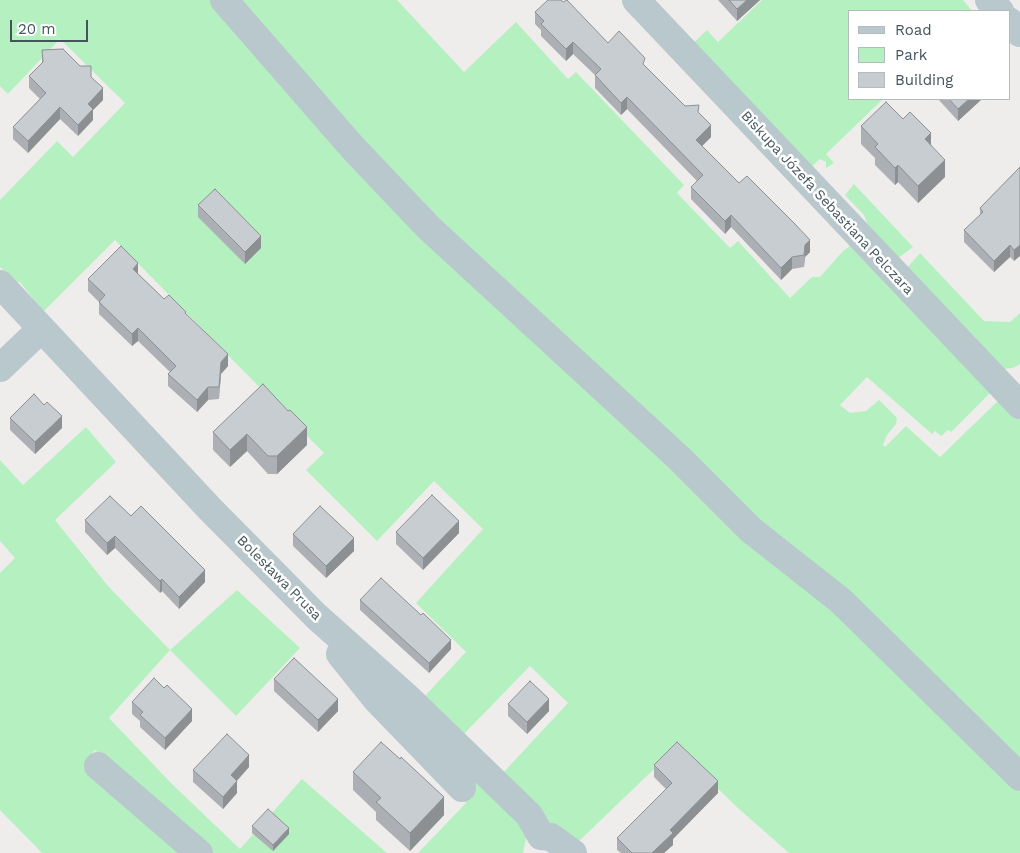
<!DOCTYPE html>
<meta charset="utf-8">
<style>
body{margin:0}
#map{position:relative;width:1020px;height:853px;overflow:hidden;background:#efecec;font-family:"Work Sans",sans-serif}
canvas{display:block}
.legend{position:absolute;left:848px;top:10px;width:162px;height:90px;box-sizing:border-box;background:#fff;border:1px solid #b4bbbd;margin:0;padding:6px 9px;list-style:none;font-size:15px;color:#43555b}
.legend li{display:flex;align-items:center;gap:10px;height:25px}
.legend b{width:25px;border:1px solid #b4bbbd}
.scale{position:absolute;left:10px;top:20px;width:78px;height:22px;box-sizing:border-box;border:2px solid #43555b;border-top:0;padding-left:6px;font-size:15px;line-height:18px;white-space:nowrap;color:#43555b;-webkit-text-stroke:4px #fff;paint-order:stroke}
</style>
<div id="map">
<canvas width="1020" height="853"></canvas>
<ul class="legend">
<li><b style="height:6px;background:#b9c8cd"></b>Road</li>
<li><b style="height:14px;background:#b5f1c0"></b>Park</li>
<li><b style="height:14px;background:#c8cdd2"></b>Building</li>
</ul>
<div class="scale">20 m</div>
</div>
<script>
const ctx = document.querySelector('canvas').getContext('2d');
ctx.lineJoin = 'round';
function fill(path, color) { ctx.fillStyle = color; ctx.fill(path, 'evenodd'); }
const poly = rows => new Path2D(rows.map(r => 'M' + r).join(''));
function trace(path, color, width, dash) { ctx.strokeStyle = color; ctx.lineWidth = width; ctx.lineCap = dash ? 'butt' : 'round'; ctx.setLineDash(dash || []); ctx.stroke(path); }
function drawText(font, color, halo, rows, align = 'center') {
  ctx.font = font + ' "Work Sans",sans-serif'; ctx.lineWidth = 5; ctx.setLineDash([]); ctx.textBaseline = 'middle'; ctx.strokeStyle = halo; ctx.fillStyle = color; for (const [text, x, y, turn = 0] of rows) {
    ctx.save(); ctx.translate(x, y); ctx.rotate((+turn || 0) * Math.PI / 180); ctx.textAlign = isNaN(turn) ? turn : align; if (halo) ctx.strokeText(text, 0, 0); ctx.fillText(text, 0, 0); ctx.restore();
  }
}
fill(poly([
 [0,0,397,0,464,72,516,22,568,79,576,72,684,185,677,193,730,248,738,241,790,298,812,277,820,277,843,251,853,244,995,388,951,432,948,430,941,436,935,431,932,434,867,377,840,405,850,413,866,411,879,400,897,418,896,424,887,435,883,445,885,447,906,426,940,457,1003,396,1020,414,1020,853,789,853,739,809,676,748,578,842,558,832,502,774,568,703,530,666,462,736,423,698,466,652,416,603,483,529,434,481,377,541,306,470,324,453,115,240,43,312,20,282,16,282,0,267,0,200,57,141,73,157,125,103,60,39,8,94,0,86],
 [762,0,963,0,972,11,849,11,849,99,883,99,826,154,834,163,826,168,826,162,820,159,810,168,688,48,707,30,718,42],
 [854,184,913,247,898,258,869,229,864,215,845,195],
 [920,253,984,321,1010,322,1020,313,1020,364,1013,368,1004,369,902,274],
 [86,427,116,462,55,520,108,586,170,650,237,590,300,648,236,716,170,650,109,718,172,784,240,849,302,779,387,853,206,853,95,750,85,760,102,781,192,853,42,853,0,810,0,573,15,558,0,541,0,460,23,485],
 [440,737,525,830,526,838,523,853,418,853,466,803,457,795]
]), '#b5f1c0');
trace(poly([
 [224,0,353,148,428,227,680,459,751,530,841,601,1020,777],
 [636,0,1020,405],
 [989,0,1000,11],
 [1009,21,1020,33],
 [0,284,210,509,316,616,409,699,529,815,541,836,551,837,573,853],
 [0,368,41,329],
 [340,654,376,699,462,788],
 [98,766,199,853]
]), '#b9c8cd', 28);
fill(poly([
 [718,0,760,0,737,21],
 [535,12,608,43,645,66,685,106,699,113,711,137,702,146,739,183,810,252,805,257,804,267,792,269,781,280,731,227,725,234,691,199,691,187,697,181,627,109,621,115,595,88,595,75,573,54,566,61,541,36,541,30,535,24],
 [42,50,91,77,103,100,93,110,93,120,78,136,60,119,28,153,13,139,13,127,40,99,29,88,29,76,42,63],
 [938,99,982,99,958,121],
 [903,119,931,144,945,177,918,203,898,182,895,185,875,165,875,158,861,144,861,126],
 [1020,167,1014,261,1010,257,994,272,964,242,964,230,980,215,980,208],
 [198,205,261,248,245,264,198,217],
 [138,274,164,299,186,315,228,366,221,374,219,399,208,400,197,412,168,386,168,374,170,372,138,341,132,346,99,314,99,302,88,291,88,279],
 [263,384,307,445,277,474,268,474,247,451,230,467,213,450,213,432],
 [10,418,62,428,35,454,10,430],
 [131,516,205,582,179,609,162,591,160,593,115,548,107,555,85,532,85,520],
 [396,532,459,533,423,570,396,544],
 [293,534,354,551,326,578,293,546],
 [360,600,421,615,451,649,429,673,360,610],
 [274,679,338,711,318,732,274,691],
 [132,702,192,721,165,750,140,727,140,721,132,714],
 [508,704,549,711,527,734,508,716],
 [654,765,718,793,673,839,673,845,664,853,621,853,617,850,617,838,666,789,654,777],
 [249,767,237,781,237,793,223,809,193,782,193,770],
 [353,772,444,815,410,851,376,820,376,812,353,790],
 [252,826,289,834,273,851,252,833]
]), '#acb0b5');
fill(poly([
 [747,0,760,0,737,21,737,9],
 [573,42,573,54,566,61,566,49],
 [103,88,103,100,93,110,93,120,78,136,78,125,88,104],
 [627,97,627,109,621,115,621,103],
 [969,99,982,99,958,121,958,109],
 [60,107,60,119,28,153,28,141],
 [711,125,711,137,696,152,696,140],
 [931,133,931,151,925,139],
 [945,160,945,177,918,203,918,186],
 [898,165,898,182,895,185,895,168],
 [731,215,731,227,725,234,725,221],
 [261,236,261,248,245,264,245,252],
 [810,240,810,252,805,257,804,267,805,245],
 [1010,245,1010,257,994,272,994,261],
 [1020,245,1020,256,1014,261,1014,250],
 [792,257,792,269,781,280,781,268],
 [138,263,138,275,133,269],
 [138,328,138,341,132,346,132,334],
 [228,354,228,366,221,374,219,399,221,362],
 [208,387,208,400,197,412,197,400],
 [62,416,62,428,35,454,35,442],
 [307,427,307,445,277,474,277,456],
 [247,434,247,451,230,467,230,450],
 [459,521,459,533,423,570,423,558],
 [115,536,115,548,107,555,107,543],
 [354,538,354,551,326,578,326,566],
 [205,570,205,582,179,609,179,597],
 [162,579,162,591,160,593,160,581],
 [451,640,451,649,429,673,429,663],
 [338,699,338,711,318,732,318,720],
 [549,699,549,711,527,734,527,722],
 [192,709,192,721,165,750,165,738],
 [249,755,249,767,231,787,231,775],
 [237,781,237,793,223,809,223,797],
 [718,781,718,793,673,839,673,845,664,853,652,853,670,830],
 [444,797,444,815,410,851,410,833],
 [289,828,289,834,273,851,273,845]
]), '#8c9093');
const building = poly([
 [548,0,561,0,563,2,567,0,608,43,619,31,645,58,643,64,685,106,699,105,698,112,711,125,696,140,739,183,747,176,794,223,810,240,805,245,804,255,792,257,781,268,731,215,725,221,691,187,703,175,627,97,621,103,595,75,601,69,573,42,566,49,541,24,544,21,535,12,548,0],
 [729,0,747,0,737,9,729,0],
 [63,49,80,66,91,66,91,77,103,88,88,104,93,109,78,125,60,107,28,141,13,127,46,93,29,76,43,62,42,50,63,49],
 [949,99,969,99,958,109,949,99],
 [886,102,903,119,910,112,931,133,925,139,945,160,918,186,898,165,895,168,875,147,878,144,861,126,886,102],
 [1020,167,1020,245,1014,250,1010,245,994,261,964,230,983,212,980,208,1020,167],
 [215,189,261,236,245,252,198,205,215,189],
 [121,246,138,263,133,269,164,299,169,295,186,312,185,313,228,354,221,362,219,387,208,387,197,400,168,374,176,366,138,328,132,334,99,302,105,295,88,279,121,246],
 [263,384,288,411,290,410,307,427,277,456,268,456,247,434,230,450,213,432,263,384],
 [34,394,44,405,47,402,62,416,35,442,10,418,34,394],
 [432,495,459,521,423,558,396,532,432,495],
 [110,496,131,516,141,506,205,570,179,597,162,579,160,581,115,536,107,543,85,520,110,496],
 [320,506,354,538,326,566,293,534,320,506],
 [381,578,421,615,423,613,451,640,429,663,360,600,381,578],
 [294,658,338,699,318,720,274,679,294,658],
 [154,678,164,688,167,685,192,709,165,738,140,715,143,712,132,702,154,678],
 [530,681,549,699,527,722,508,704,530,681],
 [227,734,249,755,231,775,237,781,223,797,193,770,227,734],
 [381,742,400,759,401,757,444,797,410,833,376,802,381,798,353,772,381,742],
 [677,742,718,781,670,830,673,833,652,853,632,853,617,838,672,783,654,765,677,742],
 [268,809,289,828,273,845,252,826,268,809]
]);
fill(building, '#c8cdd2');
trace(building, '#8c9093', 1);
drawText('14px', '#43555b', '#fff', [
 ["Biskupa Józefa Sebastiana Pelczara",827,203,47],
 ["Bolesława Prusa",279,578,45]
]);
</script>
